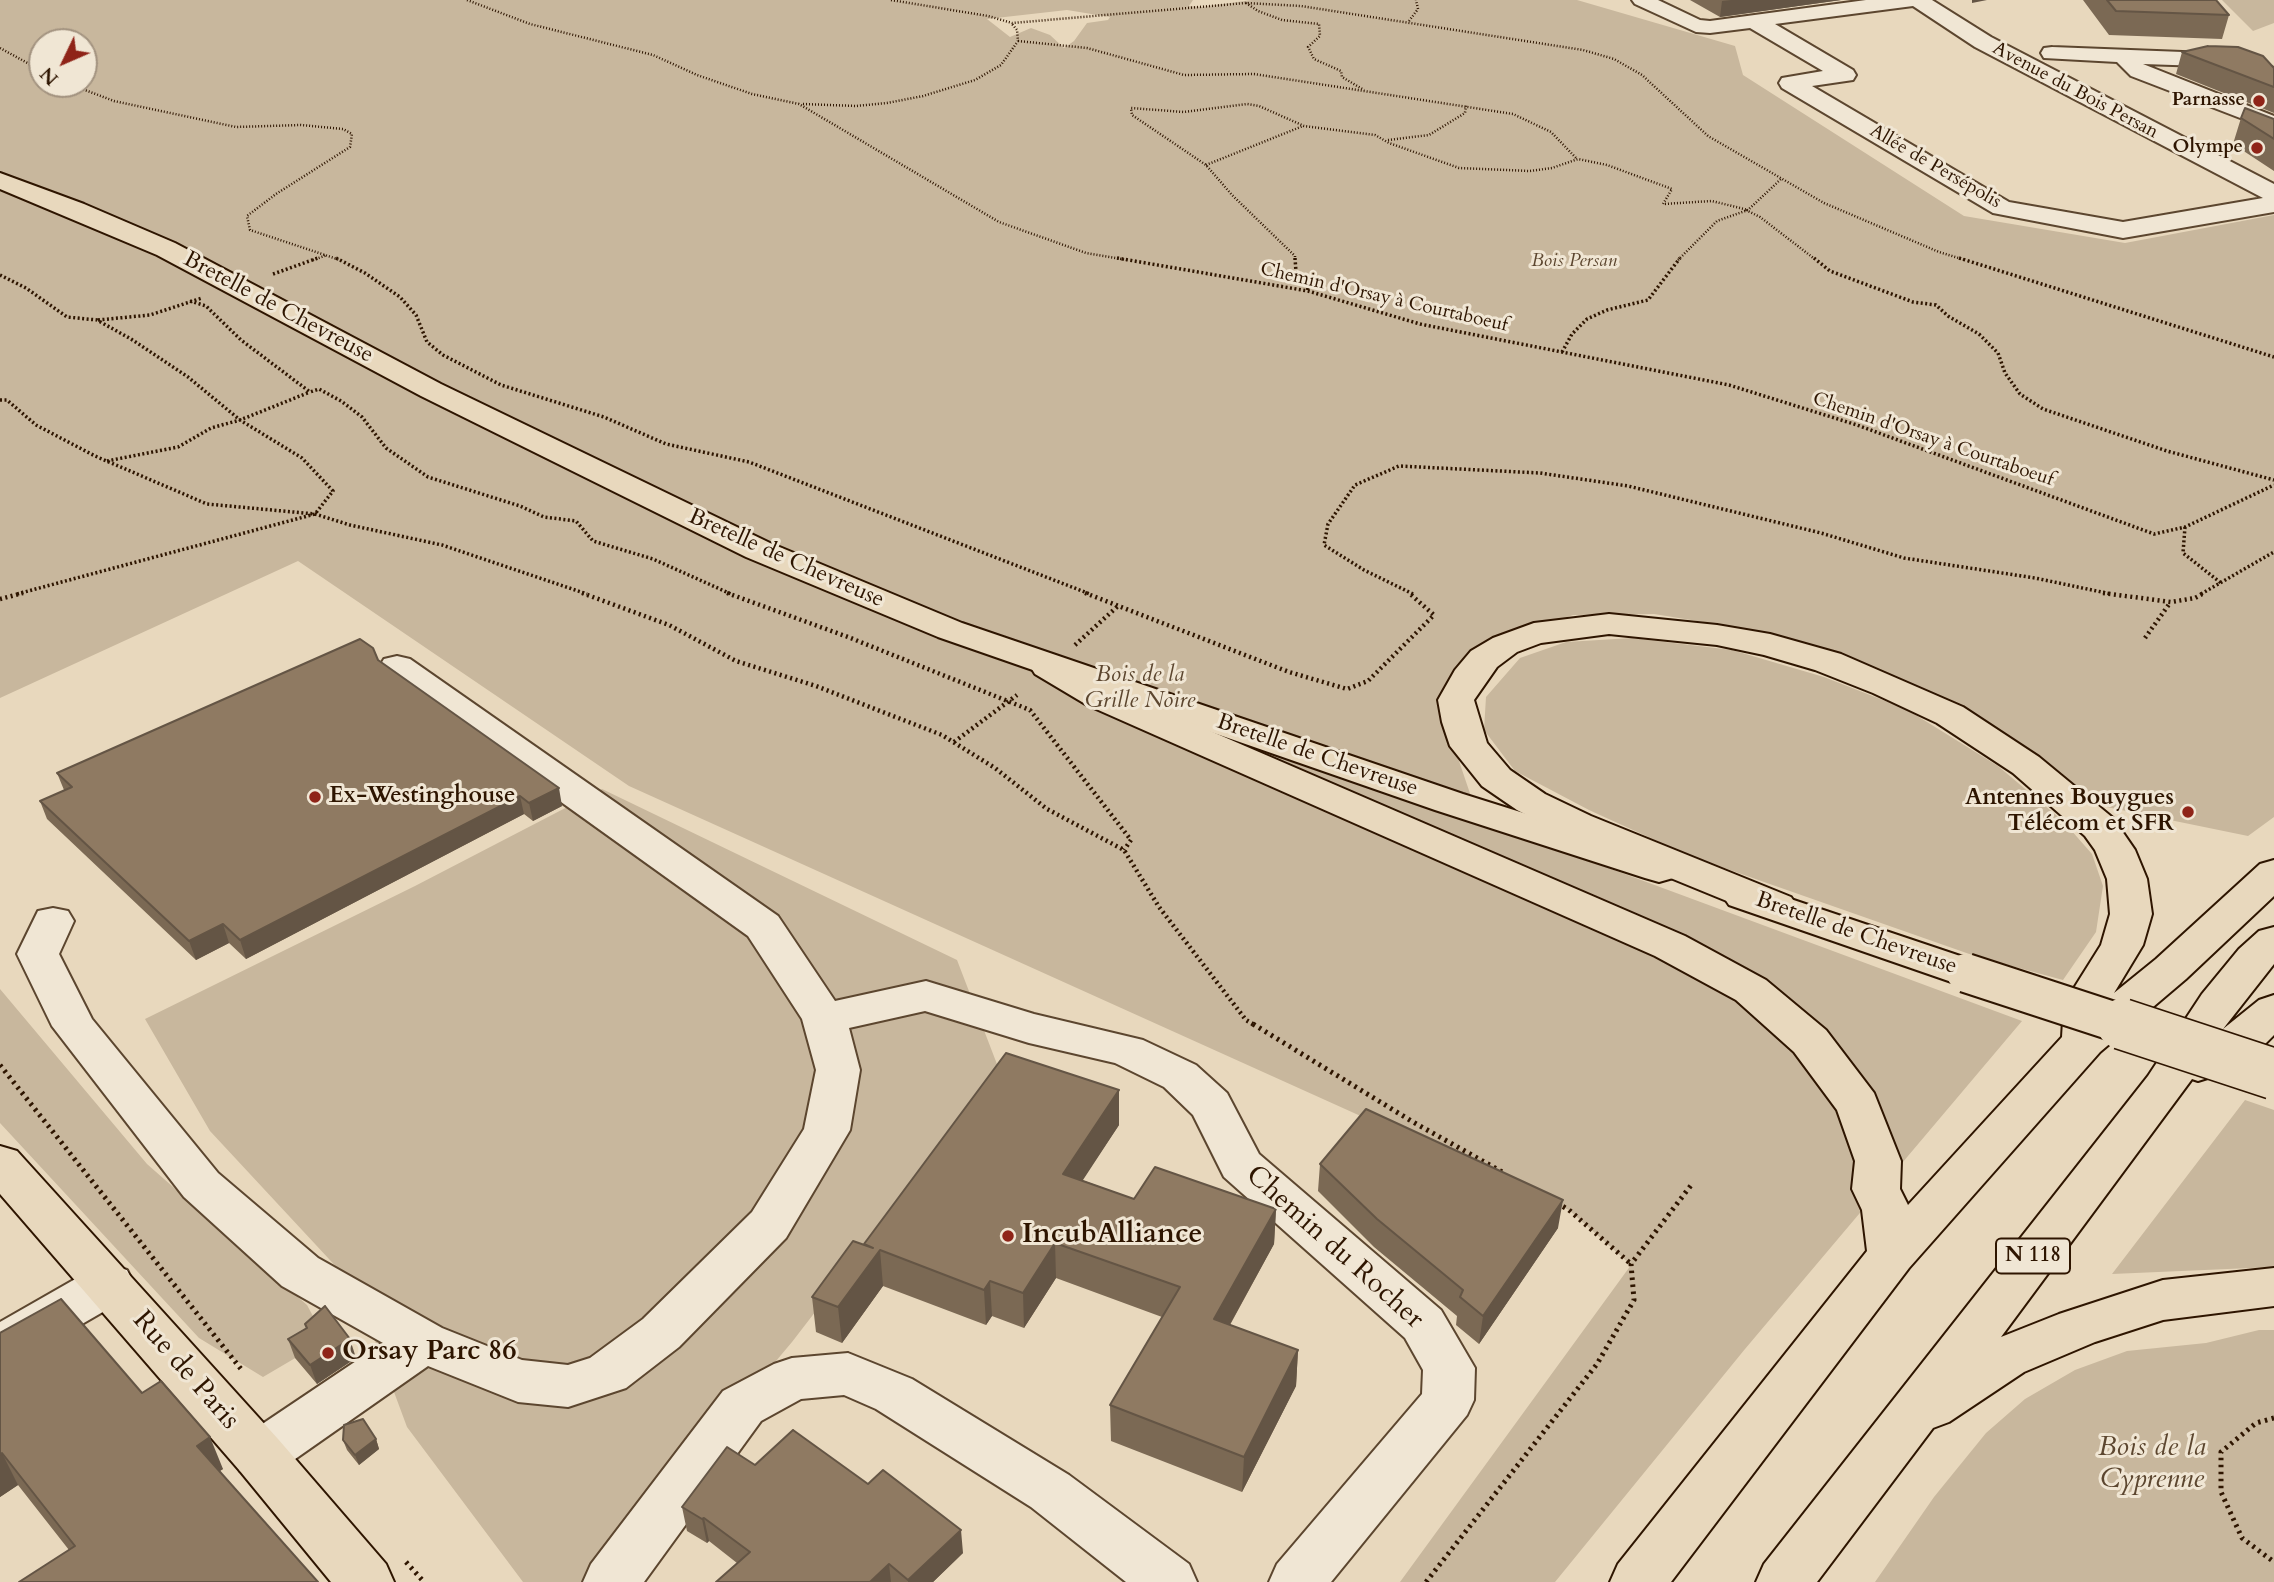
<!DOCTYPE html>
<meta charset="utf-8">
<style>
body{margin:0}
#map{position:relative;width:2274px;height:1582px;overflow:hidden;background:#e8d8bd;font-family:Cardo,serif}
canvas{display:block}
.north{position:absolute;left:28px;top:28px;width:70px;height:70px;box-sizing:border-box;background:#f0e6d4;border:2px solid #a2927f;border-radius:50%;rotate:226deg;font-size:19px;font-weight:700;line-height:28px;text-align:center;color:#2e1500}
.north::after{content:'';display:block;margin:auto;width:24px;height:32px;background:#8f2418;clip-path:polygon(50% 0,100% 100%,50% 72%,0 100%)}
</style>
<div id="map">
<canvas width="2274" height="1582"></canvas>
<div class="north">N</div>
</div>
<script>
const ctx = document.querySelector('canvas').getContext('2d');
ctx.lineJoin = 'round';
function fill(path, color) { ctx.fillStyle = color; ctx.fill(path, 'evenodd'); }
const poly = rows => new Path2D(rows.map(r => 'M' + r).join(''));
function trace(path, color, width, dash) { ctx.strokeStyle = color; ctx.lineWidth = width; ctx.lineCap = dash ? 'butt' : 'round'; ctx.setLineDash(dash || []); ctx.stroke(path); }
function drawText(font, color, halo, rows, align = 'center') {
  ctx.font = font + ' Cardo,serif'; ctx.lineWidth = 6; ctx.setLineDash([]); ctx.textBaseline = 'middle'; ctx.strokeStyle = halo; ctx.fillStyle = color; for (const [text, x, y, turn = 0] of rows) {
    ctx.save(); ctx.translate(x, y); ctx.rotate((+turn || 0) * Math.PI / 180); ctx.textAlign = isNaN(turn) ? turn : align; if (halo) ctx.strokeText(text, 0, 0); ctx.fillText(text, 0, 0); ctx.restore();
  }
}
fill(poly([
 [0,0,1193,0,1189,6,1201,7,1252,0,1577,0,1735,46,1743,75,1964,216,2125,243,2274,215,2274,817,2248,836,2092,804,1843,657,1753,630,1654,614,1573,615,1492,644,1439,702,1479,820,2022,1021,1745,1349,1555,1582,1400,1582,1631,1265,1569,1210,629,786,298,561,0,698],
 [1067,10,1110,17,1108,20,1087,23,1074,41,1064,48,1050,35,1031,28,1010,37,987,19],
 [42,42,84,42,84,84,42,84],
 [2222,0,2274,0,2274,23,2253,31],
 [1632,638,1732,650,1824,677,1906,709,1998,766,2063,821,2092,854,2103,886,2096,932,2063,980,1975,956,1690,856,1589,810,1515,771,1484,730,1486,697,1520,658,1566,642],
 [602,789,957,960,1000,1072,792,1342,590,1582,523,1582,407,1427,355,1287,210,1131,145,1019,415,886],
 [0,989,147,1164,307,1305,322,1333,314,1347,263,1377,199,1338,0,1123],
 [2245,1100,2274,1110,2274,1267,2112,1274],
 [2259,1330,2274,1330,2274,1582,1875,1582,1934,1497,1986,1433,2025,1399,2075,1370,2127,1351,2206,1343]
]), '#c8b79d');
const minor = poly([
 [1632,0,1658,0,1700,20,1710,21,1866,0,1932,0,1991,37,2274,184,2274,212,2123,238,1993,213,1782,88,1779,83,1782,78,1823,71,1750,28,1710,33,1696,32,1635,4,1632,0],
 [1913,6,1975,47,2263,198,2123,222,2009,202,1812,86,1853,80,1856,75,1853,70,1775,24,1913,6],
 [2052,47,2235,54,2274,68,2274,82,2232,67,2143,64,2274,116,2274,131,2131,76,2117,62,2044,58,2041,53,2044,48,2052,47],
 [397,656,410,659,778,916,835,1001,926,981,1034,1014,1143,1040,1196,1065,1227,1093,1259,1154,1441,1310,1475,1368,1474,1400,1467,1415,1331,1582,1269,1582,1277,1564,1422,1394,1423,1370,1405,1338,1224,1177,1193,1115,1164,1087,1115,1063,1029,1043,925,1011,849,1028,860,1070,850,1130,786,1238,679,1347,626,1388,568,1407,518,1402,428,1366,278,1471,259,1478,240,1471,232,1455,240,1439,383,1343,282,1286,184,1197,52,1026,17,954,38,911,53,908,68,911,74,921,59,954,92,1019,218,1173,318,1258,442,1328,522,1360,568,1365,590,1358,643,1319,752,1212,804,1129,816,1070,802,1019,748,936,384,675,379,667,384,659,397,656],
 [109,1265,127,1270,134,1284,127,1298,18,1361,0,1368,0,1322,91,1270,109,1265],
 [848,1353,912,1379,1069,1475,1189,1564,1197,1582,1126,1582,1031,1507,876,1409,844,1395,801,1399,761,1421,644,1582,583,1582,591,1564,723,1391,774,1364,792,1358,848,1353]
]);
const major = poly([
 [0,173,84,204,175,243,441,384,770,543,962,623,1463,794,1673,860,1679,869,1673,878,1659,882,1645,878,1435,810,938,637,746,557,421,396,157,255,0,189,0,173],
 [1743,883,1981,963,1987,973,1981,983,1966,987,1729,905,1723,896,1729,887,1743,883],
 [0,1146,17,1151,278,1439,386,1564,394,1582,331,1582,240,1471,0,1194,0,1146]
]);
const highway = poly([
 [1609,614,1717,625,1770,634,1841,654,1963,707,2039,757,2113,818,2135,850,2147,879,2152,914,2143,945,2114,993,2156,959,2260,864,2274,860,2274,896,2186,979,2100,1052,1909,1268,1671,1582,1610,1582,1618,1564,1867,1251,1862,1210,1852,1189,1855,1161,1837,1110,1794,1052,1736,1000,1655,956,1087,705,1035,674,1030,666,1035,658,1048,655,1061,658,1113,689,1685,936,1766,980,1826,1030,1874,1093,1901,1161,1900,1189,1908,1205,2062,1037,2064,1004,2101,945,2110,914,2107,879,2095,850,2085,836,2013,773,1937,723,1873,693,1815,670,1764,655,1717,645,1609,634,1541,643,1517,652,1497,667,1474,700,1487,743,1510,770,1545,794,1591,816,1791,897,1797,906,1791,915,1776,919,1761,915,1563,834,1517,810,1482,786,1450,746,1442,722,1438,700,1455,670,1471,651,1493,638,1534,623,1609,614],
 [2274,927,2274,964,2223,1029,2259,1000,2274,995,2274,1035,2263,1046,2214,1076,2198,1081,2192,1079,2001,1337,2059,1314,2163,1280,2274,1268,2274,1306,2163,1320,2095,1342,2024,1372,1949,1422,1933,1428,1817,1582,1756,1582,1764,1564,2148,1076,2202,994,2239,949,2259,931,2274,927]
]);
trace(minor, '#5c462f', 4);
trace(major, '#2e1500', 4);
trace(highway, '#2e1500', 4);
trace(poly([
 [467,0,530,24,653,55,697,75,752,94,799,104,999,222,1086,253,1127,260],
 [891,0,988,16,1012,23,1246,3,1301,6,1583,50,1614,59,1642,75,1708,136,1824,203,1939,252,1965,260],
 [1246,3,1258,11,1282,20,1319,24,1320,36,1308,47,1314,59,1341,71,1342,77,1364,90],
 [1409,21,1418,9,1416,0],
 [1018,41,1087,48,1184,75,1254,74,1513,114,1551,132,1577,159],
 [0,48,42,71],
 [69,84,114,101,236,127,301,125,343,129,352,134,350,147,276,194,247,216,250,230,340,260],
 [803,104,856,106,887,103,923,96,975,80,1001,65,1018,41,1017,30,1012,24],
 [1388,140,1429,135,1465,113,1466,105],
 [1206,165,1303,126],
 [1746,210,1760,217,1816,260],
 [313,260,327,255],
 [1295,260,1295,256,1232,195,1206,165,1132,115,1131,108,1184,112,1247,104,1259,106,1304,126,1375,135,1389,143,1459,168,1530,171,1552,168,1578,159,1607,165,1672,189,1663,204,1712,201,1748,210],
 [1678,260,1717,221,1748,210,1781,179]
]), '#2e1500', 2.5, [1, 2]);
trace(poly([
 [336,258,365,273,400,297,416,315,427,342,443,355,501,385,604,417,666,444,749,462,1090,594],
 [1117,258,1308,291,1420,324,1729,385,1857,425,2154,534,2185,527,2274,485],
 [1295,258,1296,272,1307,279,1308,291],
 [1814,258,1830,271,1913,302,1936,305,1948,316,1979,334,1998,353,2005,373,2020,394,2043,409,2167,451,2274,480],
 [1959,258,2274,357],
 [273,274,318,258],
 [0,275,26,288,67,317,97,320,131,339,188,377,240,420,302,458,333,491,315,514,17,594],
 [190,301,206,306,241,340,310,392,319,389,341,401,362,417,386,448,428,477,520,506,544,517,576,521,593,541,653,559,731,594],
 [98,320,150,315,202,298],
 [1562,352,1572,334,1587,319,1607,310,1648,300,1680,258],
 [0,400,7,400,36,425,95,456,207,504,315,514,350,525,442,545,587,594],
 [107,461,178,447,211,428,240,420,310,392],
 [2185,527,2183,553,2221,583],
 [1413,594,1364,570,1324,545,1328,524,1355,485,1399,466,1540,473,1628,486,1821,533,1904,558,2035,578,2111,594],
 [2201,594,2274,552]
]), '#2e1500', 3.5, [2, 2.5]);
trace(poly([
 [582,593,669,625,736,661,816,686,942,735,995,768,1047,809,1124,850,1159,907,1246,1020,1256,1026],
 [727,593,848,637,1030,710,1131,840,1124,850],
 [1085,593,1289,672,1347,689,1368,681,1434,615,1409,593],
 [2103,593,2171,602,2195,598,2204,593],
 [0,599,23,593],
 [2145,638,2170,603],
 [1075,645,1118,606],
 [954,742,1017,695]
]), '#2e1500', 4.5, [2, 3.5]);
trace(poly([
 [1253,1024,1413,1122,1504,1173],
 [0,1065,241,1369],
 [1557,1203,1569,1210,1631,1264],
 [2274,1418,2256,1423,2221,1452,2221,1492,2242,1538,2274,1562],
 [406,1562,424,1582],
 [1426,1582,1597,1364,1634,1300,1631,1264,1692,1184]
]), '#2e1500', 5, [2.5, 4.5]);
fill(minor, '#f0e6d4');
fill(major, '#e8d8bd');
fill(highway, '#e8d8bd');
const majorBridgeFar1 = poly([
 [1966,973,2128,1026]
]);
const majorBridge = poly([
 [2122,1024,2274,1074]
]);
trace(majorBridgeFar1, '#2e1500', 42, []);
trace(majorBridge, '#2e1500', 53, []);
trace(majorBridgeFar1, '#e8d8bd', 38);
trace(majorBridge, '#e8d8bd', 50);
fill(poly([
 [1690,0,1841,0,1720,17],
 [2083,0,2216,0,2229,15,2222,39,2109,35],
 [2182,52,2274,68,2274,113,2176,74],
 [2241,118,2274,119,2274,171,2233,144],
 [378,660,562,806,533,821,524,814,246,959,229,943,196,960,47,819,40,801,64,790,57,773],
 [1119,1090,1119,1125,1082,1180,1134,1199,1276,1209,1274,1244,1230,1325,1298,1350,1296,1386,1242,1492,1111,1441,1110,1405,1162,1317,1056,1278,1024,1328,992,1316,986,1325,883,1286,842,1343,816,1332,812,1297,864,1244],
 [1320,1164,1558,1228,1479,1344,1456,1325,1457,1316,1374,1247,1318,1191],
 [305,1324,356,1358,317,1384,295,1358,288,1339,306,1328],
 [0,1333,142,1393,223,1469,69,1550,18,1485,0,1497],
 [376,1439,379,1449,359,1465,347,1450,343,1440],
 [755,1465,963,1553,933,1582,716,1582,737,1563,709,1541,707,1543,687,1531,682,1507]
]), '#7b6954');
fill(poly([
 [1731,0,1841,0,1720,17,1722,1],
 [1972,0,1987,0,1972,3],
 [559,788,562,806,533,821,529,803],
 [520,796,524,814,246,959,240,940],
 [223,924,229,943,196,960,189,941],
 [1119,1090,1119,1125,1064,1209,1063,1174],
 [1563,1200,1558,1228,1479,1344,1483,1316],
 [1276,1209,1274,1244,1213,1355,1214,1319],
 [1055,1243,1056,1278,1024,1328,1023,1293],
 [880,1250,883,1286,842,1343,838,1307],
 [990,1281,992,1316,986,1325,984,1290],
 [350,1339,356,1358,317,1384,310,1365],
 [1298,1350,1296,1386,1242,1492,1244,1457],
 [210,1437,223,1469,210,1478,197,1446],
 [376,1439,379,1449,359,1465,355,1455],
 [2,1453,18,1485,0,1497,0,1455],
 [704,1518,709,1541,707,1543,702,1519],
 [961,1530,963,1553,933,1582,908,1582,908,1580],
 [889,1564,891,1582,870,1582]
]), '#645545');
const building = poly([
 [2107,0,2216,0,2229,15,2116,11,2107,0],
 [2208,46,2238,47,2263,56,2274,68,2274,87,2182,52,2208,46],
 [2245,108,2274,119,2274,139,2241,118,2245,108],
 [360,639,373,648,378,660,559,788,529,803,520,796,240,940,223,924,189,941,40,801,72,787,57,773,360,639],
 [1006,1053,1119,1090,1063,1174,1134,1199,1155,1167,1276,1209,1214,1319,1298,1350,1244,1457,1110,1405,1180,1287,1055,1243,1023,1293,990,1281,984,1290,880,1250,838,1307,812,1297,853,1241,873,1248,864,1244,1006,1053],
 [1366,1109,1563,1200,1483,1316,1460,1297,1463,1290,1377,1219,1320,1164,1366,1109],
 [61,1299,142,1393,161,1381,210,1437,197,1446,318,1582,19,1582,75,1546,2,1453,0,1455,0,1333,61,1299],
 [325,1306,350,1339,310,1365,288,1339,307,1328,305,1324,325,1306],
 [363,1419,376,1439,355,1455,343,1440,344,1425,363,1419],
 [793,1430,868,1484,883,1470,961,1530,908,1580,889,1564,870,1582,716,1582,750,1552,704,1518,702,1519,682,1507,727,1447,755,1465,793,1430]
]);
fill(building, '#8f7a62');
trace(building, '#645545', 2);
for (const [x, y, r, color] of [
 [2259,101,7,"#8f2418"],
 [2257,148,7,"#8f2418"],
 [315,797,7,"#8f2418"],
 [2188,812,7,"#8f2418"],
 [1008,1236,7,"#8f2418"],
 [328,1353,7,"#8f2418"]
]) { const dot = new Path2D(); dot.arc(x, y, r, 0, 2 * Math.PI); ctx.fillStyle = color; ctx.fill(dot); trace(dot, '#f0e6d4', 2.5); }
drawText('19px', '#2e1500', '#f0e6d4', [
 ["Avenue du Bois Persan",2075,91,28],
 ["Allée de Persépolis",1935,167,30],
 ["Chemin d'Orsay à Courtaboeuf",1384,298,13],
 ["Chemin d'Orsay à Courtaboeuf",1933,440,19]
]);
drawText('bold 19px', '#2e1500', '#f0e6d4', [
 ["Parnasse",2245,101],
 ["Olympe",2243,148]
], 'right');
drawText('italic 19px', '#5c462f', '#f0e6d4', [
 ["Bois Persan",1574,262]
]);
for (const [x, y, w] of [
 [2033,1256,74]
]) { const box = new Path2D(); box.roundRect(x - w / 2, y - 17.5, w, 35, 5); ctx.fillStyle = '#f0e6d4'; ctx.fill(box); trace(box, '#2e1500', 2); }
drawText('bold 21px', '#2e1500', null, [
 ["N 118",2033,1256]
]);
drawText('23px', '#2e1500', '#f0e6d4', [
 ["Bretelle de Chevreuse",278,308,28],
 ["Bretelle de Chevreuse",786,559,24],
 ["Bretelle de Chevreuse",1317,756,19],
 ["Bretelle de Chevreuse",1856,934,19]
]);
drawText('italic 23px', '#5c462f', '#f0e6d4', [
 ["Bois de la",1140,676],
 ["Grille Noire",1140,702]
]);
drawText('bold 23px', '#2e1500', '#f0e6d4', [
 ["Ex-Westinghouse",329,797],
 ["Antennes Bouygues",2174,799,"right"],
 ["Télécom et SFR",2174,825,"right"]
], 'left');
drawText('bold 28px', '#2e1500', '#f0e6d4', [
 ["IncubAlliance",1022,1236],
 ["Orsay Parc 86",342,1353]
], 'left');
drawText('28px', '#2e1500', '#f0e6d4', [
 ["Chemin du Rocher",1334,1248,42],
 ["Rue de Paris",185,1371,49]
]);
drawText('italic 28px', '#5c462f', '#f0e6d4', [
 ["Bois de la",2152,1449],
 ["Cyprenne",2152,1481]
]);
</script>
